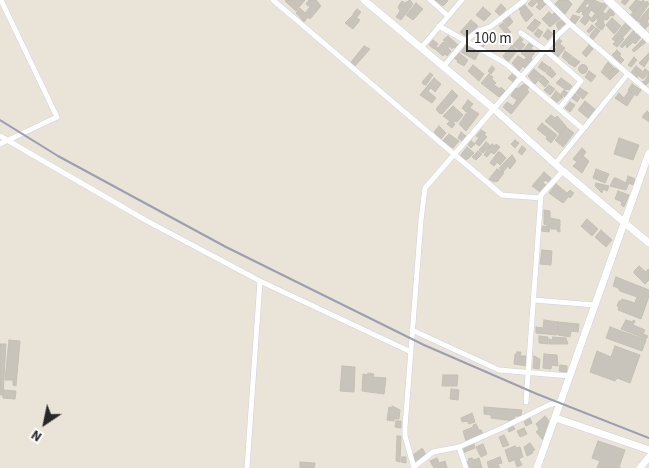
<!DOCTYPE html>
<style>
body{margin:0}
#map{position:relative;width:649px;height:468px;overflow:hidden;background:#eae4d8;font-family:"Source Sans 3",sans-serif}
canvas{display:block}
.north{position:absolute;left:20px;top:398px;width:50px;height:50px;-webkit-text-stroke:4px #fff;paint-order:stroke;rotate:214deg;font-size:14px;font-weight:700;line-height:20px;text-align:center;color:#272727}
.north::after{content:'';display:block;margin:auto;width:18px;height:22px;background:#272727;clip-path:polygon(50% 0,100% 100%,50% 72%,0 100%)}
.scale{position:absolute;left:466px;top:30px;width:89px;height:22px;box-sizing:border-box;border:2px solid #272727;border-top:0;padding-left:6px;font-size:15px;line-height:18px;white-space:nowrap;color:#272727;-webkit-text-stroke:4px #fff;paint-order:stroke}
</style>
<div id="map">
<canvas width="649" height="468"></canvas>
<div class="north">N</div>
<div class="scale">100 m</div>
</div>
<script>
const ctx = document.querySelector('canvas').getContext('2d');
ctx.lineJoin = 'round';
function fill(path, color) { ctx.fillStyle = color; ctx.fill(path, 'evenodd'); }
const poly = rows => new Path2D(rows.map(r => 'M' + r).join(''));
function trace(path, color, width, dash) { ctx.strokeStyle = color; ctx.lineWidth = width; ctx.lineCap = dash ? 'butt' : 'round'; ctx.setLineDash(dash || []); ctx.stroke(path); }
const building = poly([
 [286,0,305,0,296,11,285,1,286,0],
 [309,0,316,0,321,6,310,19,308,17,304,22,296,13,300,8,305,13,310,7,306,4,309,0],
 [410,0,413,4,401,20,396,17,400,11,398,7,402,1,405,3,410,0],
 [435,0,447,0,448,1,443,6,435,0],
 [532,0,536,3,532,7,528,4,532,0],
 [534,0,542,0,546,4,540,10,536,7,539,4,534,0],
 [559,0,568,0,572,4,565,14,555,4,559,0],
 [585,0,594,0,590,5,587,3,585,7,587,8,583,13,581,11,579,13,577,12,576,12,585,0],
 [594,0,603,4,595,13,591,10,588,15,591,18,585,25,580,21,584,16,582,14,594,0],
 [623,0,629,0,625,5,621,2,623,0],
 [636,0,642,2,633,12,629,8,636,0],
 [643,0,646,3,647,1,649,4,637,21,630,16,643,0],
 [605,2,608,5,601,14,599,13,599,16,593,22,590,20,605,2],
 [416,3,423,9,413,20,406,15,416,3],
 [501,4,506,9,500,16,495,11,501,4],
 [525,5,533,15,526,22,520,13,521,12,519,9,525,5],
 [483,7,491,14,484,21,476,15,483,7],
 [611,7,615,10,613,13,615,14,613,16,611,15,607,20,605,19,603,22,605,25,602,30,598,28,595,24,598,21,597,20,602,12,606,14,611,7],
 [649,8,648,15,649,19,647,21,649,25,645,29,640,25,641,23,638,21,649,8],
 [357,9,361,12,357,17,353,14,357,9],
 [549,12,552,15,555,12,561,18,550,27,542,19,549,12],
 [353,15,360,20,353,29,345,23,353,15],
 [508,15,513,22,508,27,502,20,508,15],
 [573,15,580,17,575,24,570,20,573,15],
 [612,18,621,26,614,34,606,25,612,18],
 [535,19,541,23,533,32,527,28,535,19],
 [562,19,567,24,559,31,556,24,562,19],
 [471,20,478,26,469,35,467,33,465,36,460,32,471,20],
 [627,21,633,26,623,37,621,35,615,41,612,39,627,21],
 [503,23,511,32,507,35,499,26,503,23],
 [592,25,595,27,589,33,587,31,592,25],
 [596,28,600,31,592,41,589,38,591,36,590,35,596,28],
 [538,29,543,32,539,38,534,34,538,29],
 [548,29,553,34,548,40,543,36,548,29],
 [634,30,635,35,638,32,642,36,635,44,633,42,627,48,626,46,628,42,622,48,620,46,634,30],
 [483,32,491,39,483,47,476,38,483,32],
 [499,34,503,36,505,34,510,40,503,46,495,38,499,34],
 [448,36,458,45,455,48,453,47,452,49,449,46,448,48,451,51,447,56,445,54,443,56,435,49,437,47,438,48,443,42,444,43,445,41,443,40,448,36],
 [621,36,624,39,617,47,613,44,621,36],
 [520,37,523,40,521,42,525,45,520,51,513,45,520,37],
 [644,38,647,41,634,52,632,50,644,38],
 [559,39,562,41,557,47,554,45,559,39],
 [433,40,438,44,434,49,429,45,433,40],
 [529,43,533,46,531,48,535,52,531,58,532,59,531,61,521,53,529,43],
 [560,44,565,48,558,57,552,52,560,44],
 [466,45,479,52,475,60,461,52,466,45],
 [512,45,517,51,508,62,503,56,512,45],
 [589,45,593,49,586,57,582,53,589,45],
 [364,46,370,49,355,66,351,62,364,46],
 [617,50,621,54,616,59,612,55,617,50],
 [565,51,572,56,568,62,562,57,565,51],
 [459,53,468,60,464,66,457,62,458,61,454,58,459,53],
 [649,53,649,59,644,67,639,63,649,53],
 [518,56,524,60,526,58,531,62,525,68,523,66,519,71,512,63,518,56],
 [620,56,624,60,620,64,616,60,620,56],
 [573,57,580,62,575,67,568,63,573,57],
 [634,57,637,60,631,67,628,65,634,57],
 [542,62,549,67,545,72,538,67,542,62],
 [608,62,614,68,610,72,604,67,608,62],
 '578.5 69a4.5 4.5 0 1 1 9 0a4.5 4.5 0 1 1-9 0Z',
 [473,65,484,74,479,81,468,71,473,65],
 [492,66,495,69,491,74,488,71,492,66],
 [636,66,642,71,636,79,630,74,636,66],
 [550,67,556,74,552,78,546,73,550,67],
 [604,68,610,73,615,68,619,71,610,80,601,72,604,68],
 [534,69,542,76,535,84,528,76,534,69],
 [645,69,649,72,643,79,639,76,645,69],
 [589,71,596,76,591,82,585,77,589,71],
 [430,73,433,75,426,85,423,84,422,82,430,73],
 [649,73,649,82,645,86,641,83,643,81,644,82,649,73],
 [489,74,493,77,492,79,496,83,494,85,500,89,501,87,505,91,499,97,481,83,489,74],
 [512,74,516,77,513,82,508,78,512,74],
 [543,76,549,82,545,87,539,81,543,76],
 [434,78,441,84,435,92,431,88,428,91,436,98,432,103,420,95,434,78],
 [561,78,572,86,569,90,567,89,566,90,556,83,561,78],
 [524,84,529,87,527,90,529,92,511,114,503,107,507,102,513,106,517,100,511,96,513,92,516,88,517,89,524,84],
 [632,84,641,90,637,96,628,90,632,84],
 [549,85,555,89,550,95,544,90,549,85],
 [580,88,588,93,583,99,576,93,580,88],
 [452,90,458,96,442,114,439,113,436,109,452,90],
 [564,90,568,93,565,97,561,94,564,90],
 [556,91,563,97,556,103,551,98,556,91],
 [629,91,634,95,627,106,615,98,619,93,624,98,629,91],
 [575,94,580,98,577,102,572,98,575,94],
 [468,100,473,104,466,112,462,108,468,100],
 [585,101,596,110,588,118,578,110,585,101],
 [570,102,575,105,570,112,565,108,570,102],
 [453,106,463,115,457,122,455,121,453,122,455,124,452,128,447,124,450,121,443,116,453,106],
 [470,108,479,114,466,131,459,124,470,108],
 [647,111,649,113,649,122,642,117,647,111],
 [551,115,555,118,557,116,566,126,560,134,545,121,551,115],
 [542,123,557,135,551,143,546,139,547,137,537,129,542,123],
 [439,126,446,133,441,139,434,132,439,126],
 [566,127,574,133,563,147,555,140,566,127],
 [481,130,486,133,484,134,487,137,479,146,475,143,479,138,476,136,481,130],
 [461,132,466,136,462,141,458,138,461,132],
 [449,134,459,141,453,148,442,141,449,134],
 [619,138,639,145,633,160,614,154,619,138],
 [515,140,519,143,515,148,511,144,515,140],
 [471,141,475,144,471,148,468,145,471,141],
 [486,142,491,146,483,153,479,150,486,142],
 [492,144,495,146,496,144,500,147,494,154,491,152,487,157,484,155,492,144],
 [522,146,526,149,522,155,518,152,522,146],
 [467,147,474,153,468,159,464,160,460,156,467,147],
 [582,148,586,152,583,156,589,161,582,173,573,166,577,162,573,159,582,148],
 [478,151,482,154,476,160,472,157,478,151],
 [498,152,500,152,506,158,500,165,497,162,494,166,490,163,498,152],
 [512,155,516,161,510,169,508,166,503,172,499,168,512,155],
 [497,169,504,173,497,182,496,181,494,182,489,179,497,169],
 [596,169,609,174,605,183,593,178,596,169],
 [544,172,551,178,548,182,545,180,543,183,546,185,540,192,532,186,544,172],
 [628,176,635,179,633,185,629,183,626,190,610,186,614,178,616,178,626,183,628,176],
 [596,183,609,186,607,191,603,189,602,193,595,186,596,183],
 [556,184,567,193,570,190,574,193,570,198,569,196,563,203,549,193,556,184],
 [618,191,629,195,624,207,621,205,622,203,620,201,615,199,618,191],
 [544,210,550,211,550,218,560,220,560,227,557,228,560,228,560,232,557,231,557,229,551,229,551,227,544,224,544,210],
 [587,219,598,229,592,236,581,226,587,219],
 [542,226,550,227,549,232,541,231,542,226],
 [601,230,612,240,606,247,595,237,601,230],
 [542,250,552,251,551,265,540,264,542,250],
 [639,266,646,272,648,269,649,270,649,280,645,284,634,273,634,271,639,266],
 [616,277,649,290,649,296,641,319,618,310,619,307,617,306,619,301,621,301,622,299,635,303,637,297,620,291,618,288,613,286,616,277],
 [544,320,558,322,557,335,536,333,536,327,543,328,544,320],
 [626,320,633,322,633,320,635,321,633,325,645,330,643,334,648,336,646,339,621,329,626,320],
 [558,322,579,324,578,332,571,331,570,337,558,335,558,322],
 [610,327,646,340,642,351,606,338,610,327],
 [539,336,548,337,548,344,539,343,539,336],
 [553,337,566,338,568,344,549,344,549,339,552,340,553,337],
 [9,340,20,341,16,386,13,385,13,380,5,380,9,340],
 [0,344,6,344,3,395,0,395,0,344],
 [615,346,640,355,630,383,617,378,615,381,590,372,597,351,611,357,615,346],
 [517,352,521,352,520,356,526,356,526,359,528,359,527,366,514,364,515,354,517,354,517,352],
 [544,354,557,355,558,366,552,365,551,369,543,368,544,354],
 [534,356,540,359,539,369,533,368,534,356],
 [560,365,567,366,567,372,559,371,560,365],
 [342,366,355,367,354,392,340,391,342,366],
 [368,373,374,374,373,377,386,378,384,394,362,391,363,374,367,375,368,373],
 [443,375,458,375,457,386,442,386,443,375],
 [451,389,459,390,458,400,450,399,451,389],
 [3,390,16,391,15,399,3,398,3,390],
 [392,406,400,410,399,419,394,419,394,421,387,420,389,407,392,408,392,406],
 [484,407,522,410,521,415,520,416,515,416,514,421,491,418,491,415,484,414,484,407],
 [472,413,475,422,469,424,467,421,462,422,461,418,472,413],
 [545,416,550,422,547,424,548,426,543,440,536,432,539,429,536,424,545,416],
 [530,418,532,423,526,426,524,422,530,418],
 [396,421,401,421,401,428,395,427,396,421],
 [476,424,479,430,481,430,483,434,466,441,463,431,473,427,473,425,476,424],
 [513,426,515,429,509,432,508,429,513,426],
 [524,428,527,434,520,437,517,431,524,428],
 [504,435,509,445,503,447,499,437,504,435],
 [397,436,401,436,400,462,396,461,397,436],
 [598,441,625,450,619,467,621,468,597,468,600,461,592,458,598,441],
 [530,443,535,450,532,451,533,453,527,456,524,447,530,443],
 [474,444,475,448,463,453,462,450,464,449,464,447,474,444],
 [483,444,487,454,481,457,476,447,483,444],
 [515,446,516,448,520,447,523,457,509,462,505,450,515,446],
 [421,449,423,449,426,456,416,462,413,455,421,449],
 [402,457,406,457,406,463,401,462,402,457],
 [500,457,502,463,498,464,500,468,489,468,487,462,500,457],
 [437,458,439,463,445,461,447,468,434,468,430,461,437,458],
 [472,458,473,460,479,458,482,468,468,468,466,462,469,461,468,459,472,458],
 [519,459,522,465,517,467,515,461,519,459],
 [300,462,315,463,314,468,300,468,300,462]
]);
fill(building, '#c8c3bb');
trace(building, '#c4c0b2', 1);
const minor = poly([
 [273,0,502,195,541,198],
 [430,0,448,16],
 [546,0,570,24,649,92],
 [439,26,505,63,583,129],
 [521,33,545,50,581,81,559,109],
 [421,48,462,0],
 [443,67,465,41,478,31,490,27,525,0],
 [0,136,147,221,260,281,411,352],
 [0,144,57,117,1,0],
 [555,164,627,75],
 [534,300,595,305],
 [412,330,499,370,570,376],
 [526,402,541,195,563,171],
 [459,447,466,468],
 [414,467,433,452,459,447,502,428,549,405,562,401],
 [247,468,260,281],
 [414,468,405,436,405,427,421,220,425,188,557,36,570,24]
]);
const tertiary = poly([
 [364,0,494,109,563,171,649,243],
 [556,418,649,450],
 [537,468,649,153],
 [640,468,649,457]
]);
const secondary = poly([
 [608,0,649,39]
]);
trace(minor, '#cecfe0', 6);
trace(tertiary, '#cecfe0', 8);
trace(secondary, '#cecfe0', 9);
trace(minor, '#fff', 5);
trace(tertiary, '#fff', 7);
trace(secondary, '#fff', 8);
trace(poly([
 [0,120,58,156,226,247,424,345,537,394,649,438]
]), '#9c9db1', 2);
</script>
